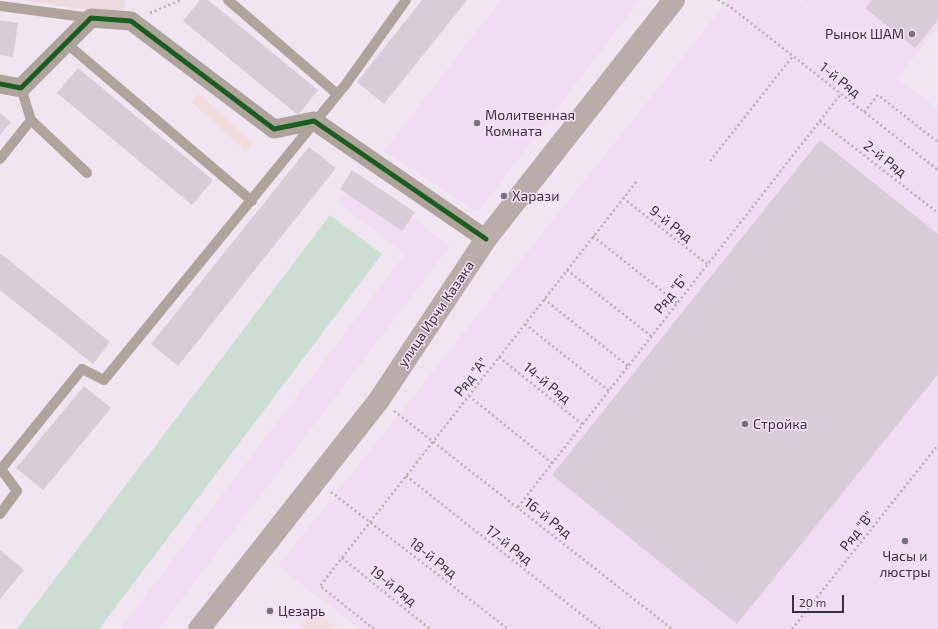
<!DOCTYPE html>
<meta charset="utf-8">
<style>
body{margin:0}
#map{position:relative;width:938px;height:629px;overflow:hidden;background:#f0e5f1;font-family:"Exo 2",sans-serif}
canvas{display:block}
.scale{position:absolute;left:792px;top:595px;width:52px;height:18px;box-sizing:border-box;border:2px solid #39323a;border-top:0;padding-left:5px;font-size:12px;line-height:14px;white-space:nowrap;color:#39323a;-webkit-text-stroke:3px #f4e0f6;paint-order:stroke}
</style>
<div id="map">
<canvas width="938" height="629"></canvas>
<div class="scale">20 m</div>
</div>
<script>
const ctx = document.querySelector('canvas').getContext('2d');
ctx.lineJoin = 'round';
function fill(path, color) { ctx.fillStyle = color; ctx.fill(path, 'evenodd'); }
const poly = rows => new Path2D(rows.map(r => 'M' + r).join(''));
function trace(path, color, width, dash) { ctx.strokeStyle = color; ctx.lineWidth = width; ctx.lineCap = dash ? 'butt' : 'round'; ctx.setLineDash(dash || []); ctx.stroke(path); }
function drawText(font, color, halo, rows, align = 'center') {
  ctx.font = font + ' "Exo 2",sans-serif'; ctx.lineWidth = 3; ctx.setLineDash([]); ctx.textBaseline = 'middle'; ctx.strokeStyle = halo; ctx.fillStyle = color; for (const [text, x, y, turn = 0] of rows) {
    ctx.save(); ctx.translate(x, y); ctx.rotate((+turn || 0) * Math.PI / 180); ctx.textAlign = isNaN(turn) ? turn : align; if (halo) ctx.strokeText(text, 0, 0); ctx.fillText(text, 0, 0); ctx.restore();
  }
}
fill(poly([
 [501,0,640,0,478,212,384,151],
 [728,0,798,0,855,44,800,0,938,0,938,27,897,78,938,109,938,629,360,629,278,566],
 [359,176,450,246,159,629,120,629,405,254,338,203]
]), '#f0ddf2');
fill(poly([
 [199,94,253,143,246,151,191,102],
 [313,610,337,629,298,629]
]), '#f1dddf');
fill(poly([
 [23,0,125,0,123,16]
]), '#eddae1');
fill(poly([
 [330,215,382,254,99,629,17,629]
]), '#ccddd2');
fill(poly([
 [200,0,208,0,318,90,298,115,183,21],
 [422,0,467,0,384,104,357,82],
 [872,0,938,0,938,20,915,48,865,8],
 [0,20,18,23,13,57,0,55],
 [78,68,213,180,192,205,57,93],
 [0,113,11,122,0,135],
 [820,140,938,234,938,374,737,624,552,475],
 [309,147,336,168,178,366,151,344],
 [352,170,415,212,402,231,340,189],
 [0,253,110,342,93,364,0,290],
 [84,386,111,408,43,490,16,468],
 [0,550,24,570,0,599]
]), '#d8ccd9');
trace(poly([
 [718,0,729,6,938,170],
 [150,13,181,0],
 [864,112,878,95,938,142],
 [820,121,938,213],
 [710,161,793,56],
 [623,198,707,264],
 [593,236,677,303],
 [567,270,651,336],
 [544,299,628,366],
 [525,324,609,391],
 [499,357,582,424],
 [469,396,552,463],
 [394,411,672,629],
 [406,476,600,629],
 [331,492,508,629],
 [518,507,841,94],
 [342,558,430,629],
 [374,629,320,586,637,181],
 [792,629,938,445]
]), '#b7aeac', 2.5, [2, 3]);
trace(poly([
 [228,0,337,94],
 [0,6,91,18],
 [66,43,252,201],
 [31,120,87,173],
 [0,159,31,120,21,88],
 [0,514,17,491,1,469,82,369,104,380,346,84,406,0]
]), '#afa49c', 10);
trace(poly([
 [0,84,21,88,91,18,131,21,274,129,314,121,486,239]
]), '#afa49c', 19);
trace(poly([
 [199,629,379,400,486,239,674,0]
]), '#b9ada9', 22);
trace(poly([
 [0,84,21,88,91,18,131,21,274,129,314,121,486,239]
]), '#1b5e20', 5);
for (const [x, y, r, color] of [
 [912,34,4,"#79717a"],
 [477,123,4,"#79717a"],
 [504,196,4,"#79717a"],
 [745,424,4,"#79717a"],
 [905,541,4,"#79717a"],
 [270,611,4,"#79717a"]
]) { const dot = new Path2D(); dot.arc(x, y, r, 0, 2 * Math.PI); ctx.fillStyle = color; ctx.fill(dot); trace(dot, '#f4e0f6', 1.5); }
drawText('14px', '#39323a', '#f4e0f6', [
 ["Рынок ШАМ",904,34,"right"],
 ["Молитвенная",485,115],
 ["Комната",485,131],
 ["Харази",512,196],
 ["Стройка",753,424],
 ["Часы и",905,556,"center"],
 ["люстры",905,572,"center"],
 ["Цезарь",278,611]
], 'left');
drawText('14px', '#39323a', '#f4e0f6', [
 ["1-й Ряд",840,80,38],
 ["2-й Ряд",885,159,38],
 ["9-й Ряд",671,224,38],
 ["Ряд \"Б\"",671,294,-52],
 ["улица Ирчи Казака",436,314,-56],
 ["Ряд \"А\"",471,377,-52],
 ["14-й Ряд",547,383,39],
 ["16-й Ряд",548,518,38],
 ["Ряд \"В\"",857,531,-52],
 ["17-й Ряд",509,545,38],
 ["18-й Ряд",433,558,38],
 ["19-й Ряд",393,586,39]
]);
</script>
